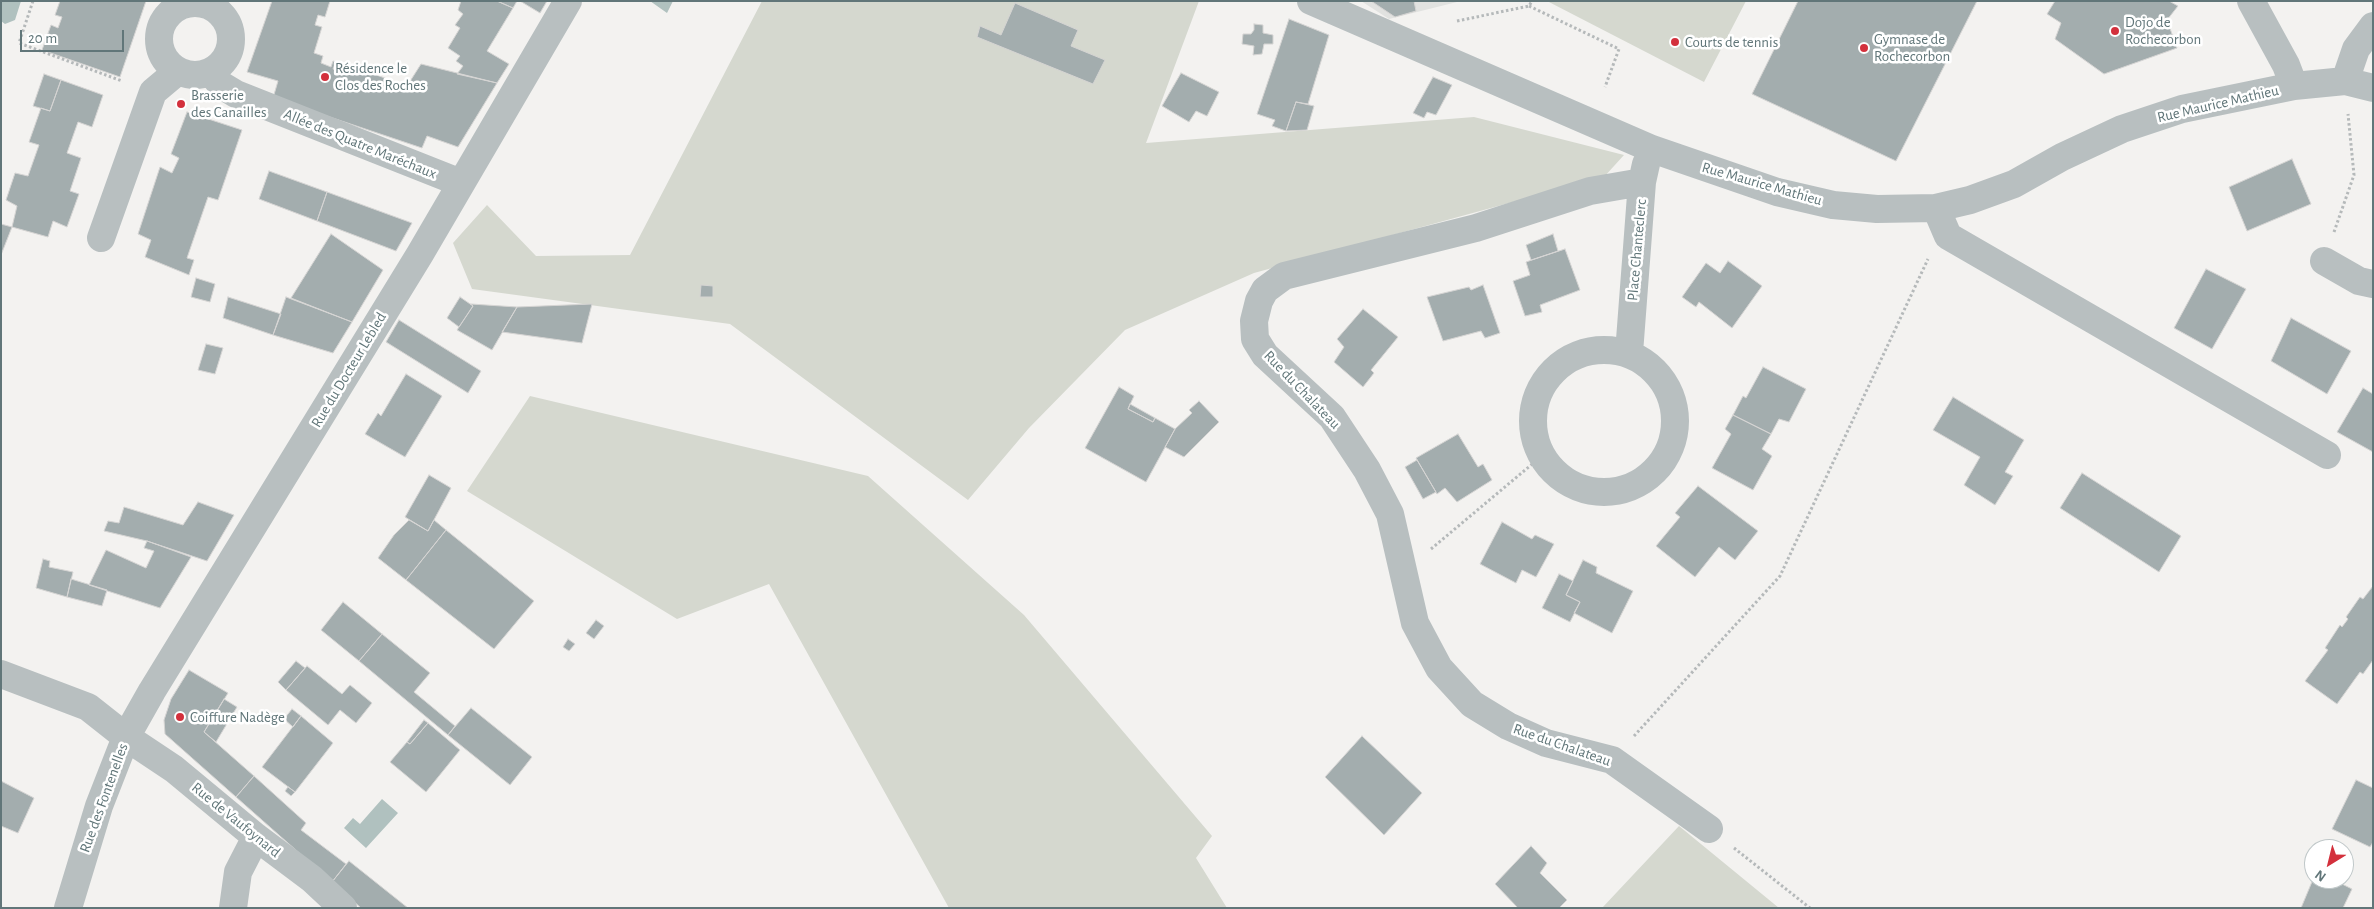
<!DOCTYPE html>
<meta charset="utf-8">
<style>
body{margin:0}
#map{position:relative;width:2374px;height:909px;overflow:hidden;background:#f3f2f0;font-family:"Alegreya Sans",sans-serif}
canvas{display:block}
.frame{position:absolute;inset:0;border:2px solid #617679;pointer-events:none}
.north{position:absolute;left:2304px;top:839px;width:50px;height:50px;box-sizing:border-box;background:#fff;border:1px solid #c0c8c9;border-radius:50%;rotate:216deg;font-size:14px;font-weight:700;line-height:20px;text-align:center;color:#617679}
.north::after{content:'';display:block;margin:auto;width:18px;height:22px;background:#d3303c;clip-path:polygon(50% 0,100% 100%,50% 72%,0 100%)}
.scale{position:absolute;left:20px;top:30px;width:104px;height:22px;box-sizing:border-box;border:2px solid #617679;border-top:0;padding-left:6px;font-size:15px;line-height:18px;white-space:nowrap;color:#617679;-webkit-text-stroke:4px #fff;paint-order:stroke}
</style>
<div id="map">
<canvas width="2374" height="909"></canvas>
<div class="frame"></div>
<div class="north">N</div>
<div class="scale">20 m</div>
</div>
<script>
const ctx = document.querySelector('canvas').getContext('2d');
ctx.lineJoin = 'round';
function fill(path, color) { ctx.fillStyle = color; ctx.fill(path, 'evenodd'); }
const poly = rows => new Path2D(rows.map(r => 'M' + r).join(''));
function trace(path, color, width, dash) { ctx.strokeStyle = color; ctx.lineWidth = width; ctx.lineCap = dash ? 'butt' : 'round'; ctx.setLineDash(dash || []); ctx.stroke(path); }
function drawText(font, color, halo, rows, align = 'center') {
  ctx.font = font + ' "Alegreya Sans",sans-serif'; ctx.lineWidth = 5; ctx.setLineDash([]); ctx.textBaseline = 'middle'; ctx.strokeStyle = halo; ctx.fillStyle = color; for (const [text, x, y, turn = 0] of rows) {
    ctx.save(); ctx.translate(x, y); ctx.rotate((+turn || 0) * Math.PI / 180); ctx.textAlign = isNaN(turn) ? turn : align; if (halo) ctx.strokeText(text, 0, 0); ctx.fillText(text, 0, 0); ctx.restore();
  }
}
fill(poly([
 [1361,1,1461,1,1389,19]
]), '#e1e2e0');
fill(poly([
 [762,1,1199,1,1146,143,1474,117,1624,155,1604,177,1254,273,1125,330,1029,428,968,500,730,324,472,289,453,243,487,205,536,256,630,255],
 [1547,1,1746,1,1704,82],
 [530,396,868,476,1024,615,1212,836,1196,858,1227,908,949,908,769,584,677,619,467,491],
 [1679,826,1779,908,1602,908]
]), '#d5d8cf');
fill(poly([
 [1,1,21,1,15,20,5,24,1,21],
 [650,1,673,1,667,13],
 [382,799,398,813,366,848,344,828,353,818,360,824]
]), '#b0c1bf');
const building = poly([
 [60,1,146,1,120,77,42,50,51,25,58,28,62,17,55,15,60,1],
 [272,1,330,1,325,17,318,15,315,25,322,27,314,53,323,56,321,63,331,67,333,61,336,62,333,69,344,72,346,64,407,86,421,64,497,83,458,147,427,136,422,148,273,98,278,81,247,72,272,1],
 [461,1,497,1,513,8,487,51,509,64,497,83,457,74,463,66,456,61,460,56,448,48,460,28,455,25,463,14,458,10,461,1],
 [497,1,517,1,513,8,497,1],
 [520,1,547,1,540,13,520,1],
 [1371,1,1414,1,1416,11,1395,17,1371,1],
 [1798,1,1977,1,1896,161,1752,94,1798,1],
 [2055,1,2169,1,2178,6,2167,20,2177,48,2104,74,2055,39,2061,23,2047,14,2055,1],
 [1015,3,1078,30,1071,46,1105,60,1093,84,977,37,980,26,1001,35,1015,3],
 [1289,19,1329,35,1308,104,1296,102,1286,131,1272,126,1275,120,1257,114,1289,19],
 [1254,24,1263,25,1263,33,1273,35,1273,44,1264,44,1262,54,1253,55,1254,46,1242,44,1243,34,1251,34,1254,30,1254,24],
 [1181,73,1219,92,1207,116,1196,111,1189,122,1162,106,1181,73],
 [44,74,61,80,50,111,33,106,44,74],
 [1433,77,1452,85,1436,115,1427,112,1424,118,1413,113,1433,77],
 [61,80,103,95,92,127,78,122,67,153,81,158,70,191,79,194,67,227,53,221,48,237,12,227,17,206,6,200,15,173,28,176,39,145,29,142,41,108,50,111,61,80],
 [1296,102,1314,106,1307,130,1286,131,1296,102],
 [187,112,242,130,218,200,208,197,187,258,194,260,189,275,145,257,151,240,138,234,160,167,172,173,179,158,171,154,187,112],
 [2292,159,2311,204,2247,231,2229,187,2292,159],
 [269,171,327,192,317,221,259,199,269,171],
 [327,192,412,223,396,251,317,221,327,192],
 [1,224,12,227,1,255,1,224],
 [331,234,383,270,352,322,291,298,331,234],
 [1553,234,1558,251,1531,260,1526,245,1553,234],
 [1565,249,1580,290,1540,305,1542,312,1525,316,1513,281,1530,275,1526,262,1565,249],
 [1728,261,1762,286,1732,328,1699,302,1696,307,1682,297,1706,263,1720,273,1728,261],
 [2206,269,2246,289,2212,349,2174,328,2206,269],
 [196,278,215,284,210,302,191,297,196,278],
 [701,285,713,286,713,297,700,297,701,285],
 [1483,285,1500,333,1485,338,1481,331,1443,341,1427,297,1469,287,1471,290,1483,285],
 [228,297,281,314,273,335,223,318,228,297],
 [286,297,352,322,333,353,273,335,286,297],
 [460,297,473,306,459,327,447,318,460,297],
 [471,304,517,307,492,350,457,330,473,306,471,304],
 [592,304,582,343,502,332,517,307,592,304],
 [1363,309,1398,337,1371,370,1374,373,1363,387,1334,362,1344,347,1337,339,1363,309],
 [2291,318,2351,351,2327,394,2271,361,2291,318],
 [399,320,481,371,468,393,386,342,399,320],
 [206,344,223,348,215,374,198,370,206,344],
 [1763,367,1806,389,1789,422,1779,419,1771,434,1733,415,1743,396,1746,398,1763,367],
 [406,374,442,396,405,457,365,434,378,413,381,416,406,374],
 [1119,387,1134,396,1128,409,1153,422,1155,418,1175,429,1146,482,1085,448,1119,387],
 [2363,388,2373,394,2373,452,2337,432,2363,388],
 [1953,397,2024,440,2005,472,2013,476,1995,505,1964,485,1980,457,1933,430,1953,397],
 [1199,401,1219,422,1184,457,1165,447,1175,429,1192,413,1189,410,1199,401],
 [1130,404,1155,418,1153,422,1128,409,1130,404],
 [1733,415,1771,434,1762,449,1772,456,1753,490,1712,468,1731,434,1725,429,1733,415],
 [1458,434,1478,467,1483,464,1492,480,1457,502,1445,488,1437,494,1416,458,1458,434],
 [1417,460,1436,492,1423,499,1405,467,1417,460],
 [2082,473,2181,536,2159,572,2060,508,2082,473],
 [429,475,451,488,428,531,405,517,429,475],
 [1698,486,1758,531,1735,560,1719,547,1695,577,1656,546,1680,517,1675,513,1698,486],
 [198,502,234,515,207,561,147,541,104,531,108,521,119,523,124,507,183,525,198,502],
 [409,520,428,531,434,520,446,530,406,580,378,558,394,535,409,520],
 [1502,522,1532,539,1535,535,1554,544,1536,577,1522,570,1516,583,1480,564,1502,522],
 [446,530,534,601,494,649,406,580,446,530],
 [147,541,191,557,160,608,89,585,106,550,146,568,154,551,144,548,147,541],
 [43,559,50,561,49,567,73,572,67,597,36,588,43,559],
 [1583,560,1597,567,1596,573,1633,591,1612,633,1574,613,1580,602,1566,595,1583,560],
 [1559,574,1573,581,1566,595,1580,602,1570,622,1542,608,1559,574],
 [71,579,107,590,102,606,67,597,71,579],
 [2373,586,2373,660,2363,674,2360,672,2337,704,2305,681,2328,650,2325,648,2340,625,2342,627,2348,619,2346,617,2360,597,2363,599,2373,586],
 [343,602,382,634,359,661,321,630,343,602],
 [596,620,604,626,594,639,586,633,596,620],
 [382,634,430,673,414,692,455,726,448,735,359,661,382,634],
 [568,639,575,644,569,651,563,647,568,639],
 [296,661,305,668,286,690,278,682,296,661],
 [307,666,342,694,350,685,372,703,356,723,340,710,328,725,286,690,307,666],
 [189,670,228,693,204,732,254,776,236,797,165,734,164,720,171,699,189,670],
 [224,699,237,707,216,742,204,732,224,699],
 [471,708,532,757,510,785,448,735,471,708],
 [292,709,301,716,293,727,284,719,292,709],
 [301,716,333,743,295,792,262,767,301,716],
 [424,720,428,723,410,744,407,742,424,720],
 [428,723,460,750,426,792,390,762,407,742,410,744,428,723],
 [1362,736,1422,793,1384,835,1325,777,1362,736],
 [254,776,306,823,301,830,346,864,332,882,236,797,254,776],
 [2356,780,2373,788,2373,842,2370,847,2332,829,2356,780],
 [1,781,34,798,18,833,1,826,1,781],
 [288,787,295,792,291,796,285,791,288,787],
 [1531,846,1547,863,1540,873,1567,900,1559,908,1518,908,1495,884,1531,846],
 [349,861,408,908,361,908,332,882,349,861],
 [2314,877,2314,879,2332,879,2352,889,2343,908,2301,908,2314,877]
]);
fill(building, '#a3adae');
trace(building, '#d5d4d3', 1);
trace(poly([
 [33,1,19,43,122,81],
 [184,1,186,4],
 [1529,6,1619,49,1605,87],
 [1457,21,1529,6,1532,1],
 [2334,232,2354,175,2348,114],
 [1431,549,1543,455],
 [1634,736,1780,576,1928,259],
 [1734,848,1810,908]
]), '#b5b9ba', 3, [2.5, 2.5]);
trace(poly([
 [1311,1,1652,149,1777,192,1833,205,1877,209,1936,208,1970,200,2014,184,2062,157,2122,129,2182,109,2294,86,2345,81,2373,88],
 [2251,1,2286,65,2294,86],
 '159 39a36 36 0 1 1 72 0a36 36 0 1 1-72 0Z',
 [211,72,221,85,236,94,461,183],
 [2345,81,2356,49,2373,26],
 [1642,182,1590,191,1476,228,1284,276,1265,290,1259,301,1254,321,1255,339,1265,355,1332,417,1367,470,1390,514,1415,623,1439,668,1472,704,1508,726,1546,743,1612,760,1709,829],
 [1936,208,1948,236,2327,455],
 [101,238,153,92,178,71],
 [2324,261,2359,281,2373,284],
 '1533 421a71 71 0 1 1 142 0a71 71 0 1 1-142 0Z',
 [1629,353,1642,182,1646,164],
 [1,674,88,707,126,737,174,769,256,837,312,879,343,908],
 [68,908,99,806,126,737,152,691,420,254,568,1],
 [233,908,238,872,256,837]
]), '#b8bfc0', 28);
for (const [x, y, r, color] of [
 [2115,31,5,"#d3303c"],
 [1675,42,5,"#d3303c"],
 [1864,48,5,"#d3303c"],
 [325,77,5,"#d3303c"],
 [181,104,5,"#d3303c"],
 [180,717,5,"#d3303c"]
]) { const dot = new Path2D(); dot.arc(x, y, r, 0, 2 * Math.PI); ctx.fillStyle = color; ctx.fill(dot); trace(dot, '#fff', 2); }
drawText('15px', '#617679', '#fff', [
 ["Dojo de",2125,22],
 ["Rochecorbon",2125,39],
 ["Gymnase de",1874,39],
 ["Rochecorbon",1874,56],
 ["Courts de tennis",1685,42],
 ["Résidence le",335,68],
 ["Clos des Roches",335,85],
 ["Brasserie",191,95],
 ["des Canailles",191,112],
 ["Coiffure Nadège",190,717]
], 'left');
drawText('15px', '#617679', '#fff', [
 ["Rue Maurice Mathieu",2218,104,-13],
 ["Allée des Quatre Maréchaux",360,144,22],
 ["Rue Maurice Mathieu",1762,184,16],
 ["Place Chanteclerc",1637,250,-85],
 ["Rue du Docteur Lebled",349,370,-59],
 ["Rue du Chalateau",1302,390,46],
 ["Rue du Chalateau",1562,745,19],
 ["Rue des Fontenelles",104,798,-70],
 ["Rue de Vaufoynard",236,820,39]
]);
</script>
